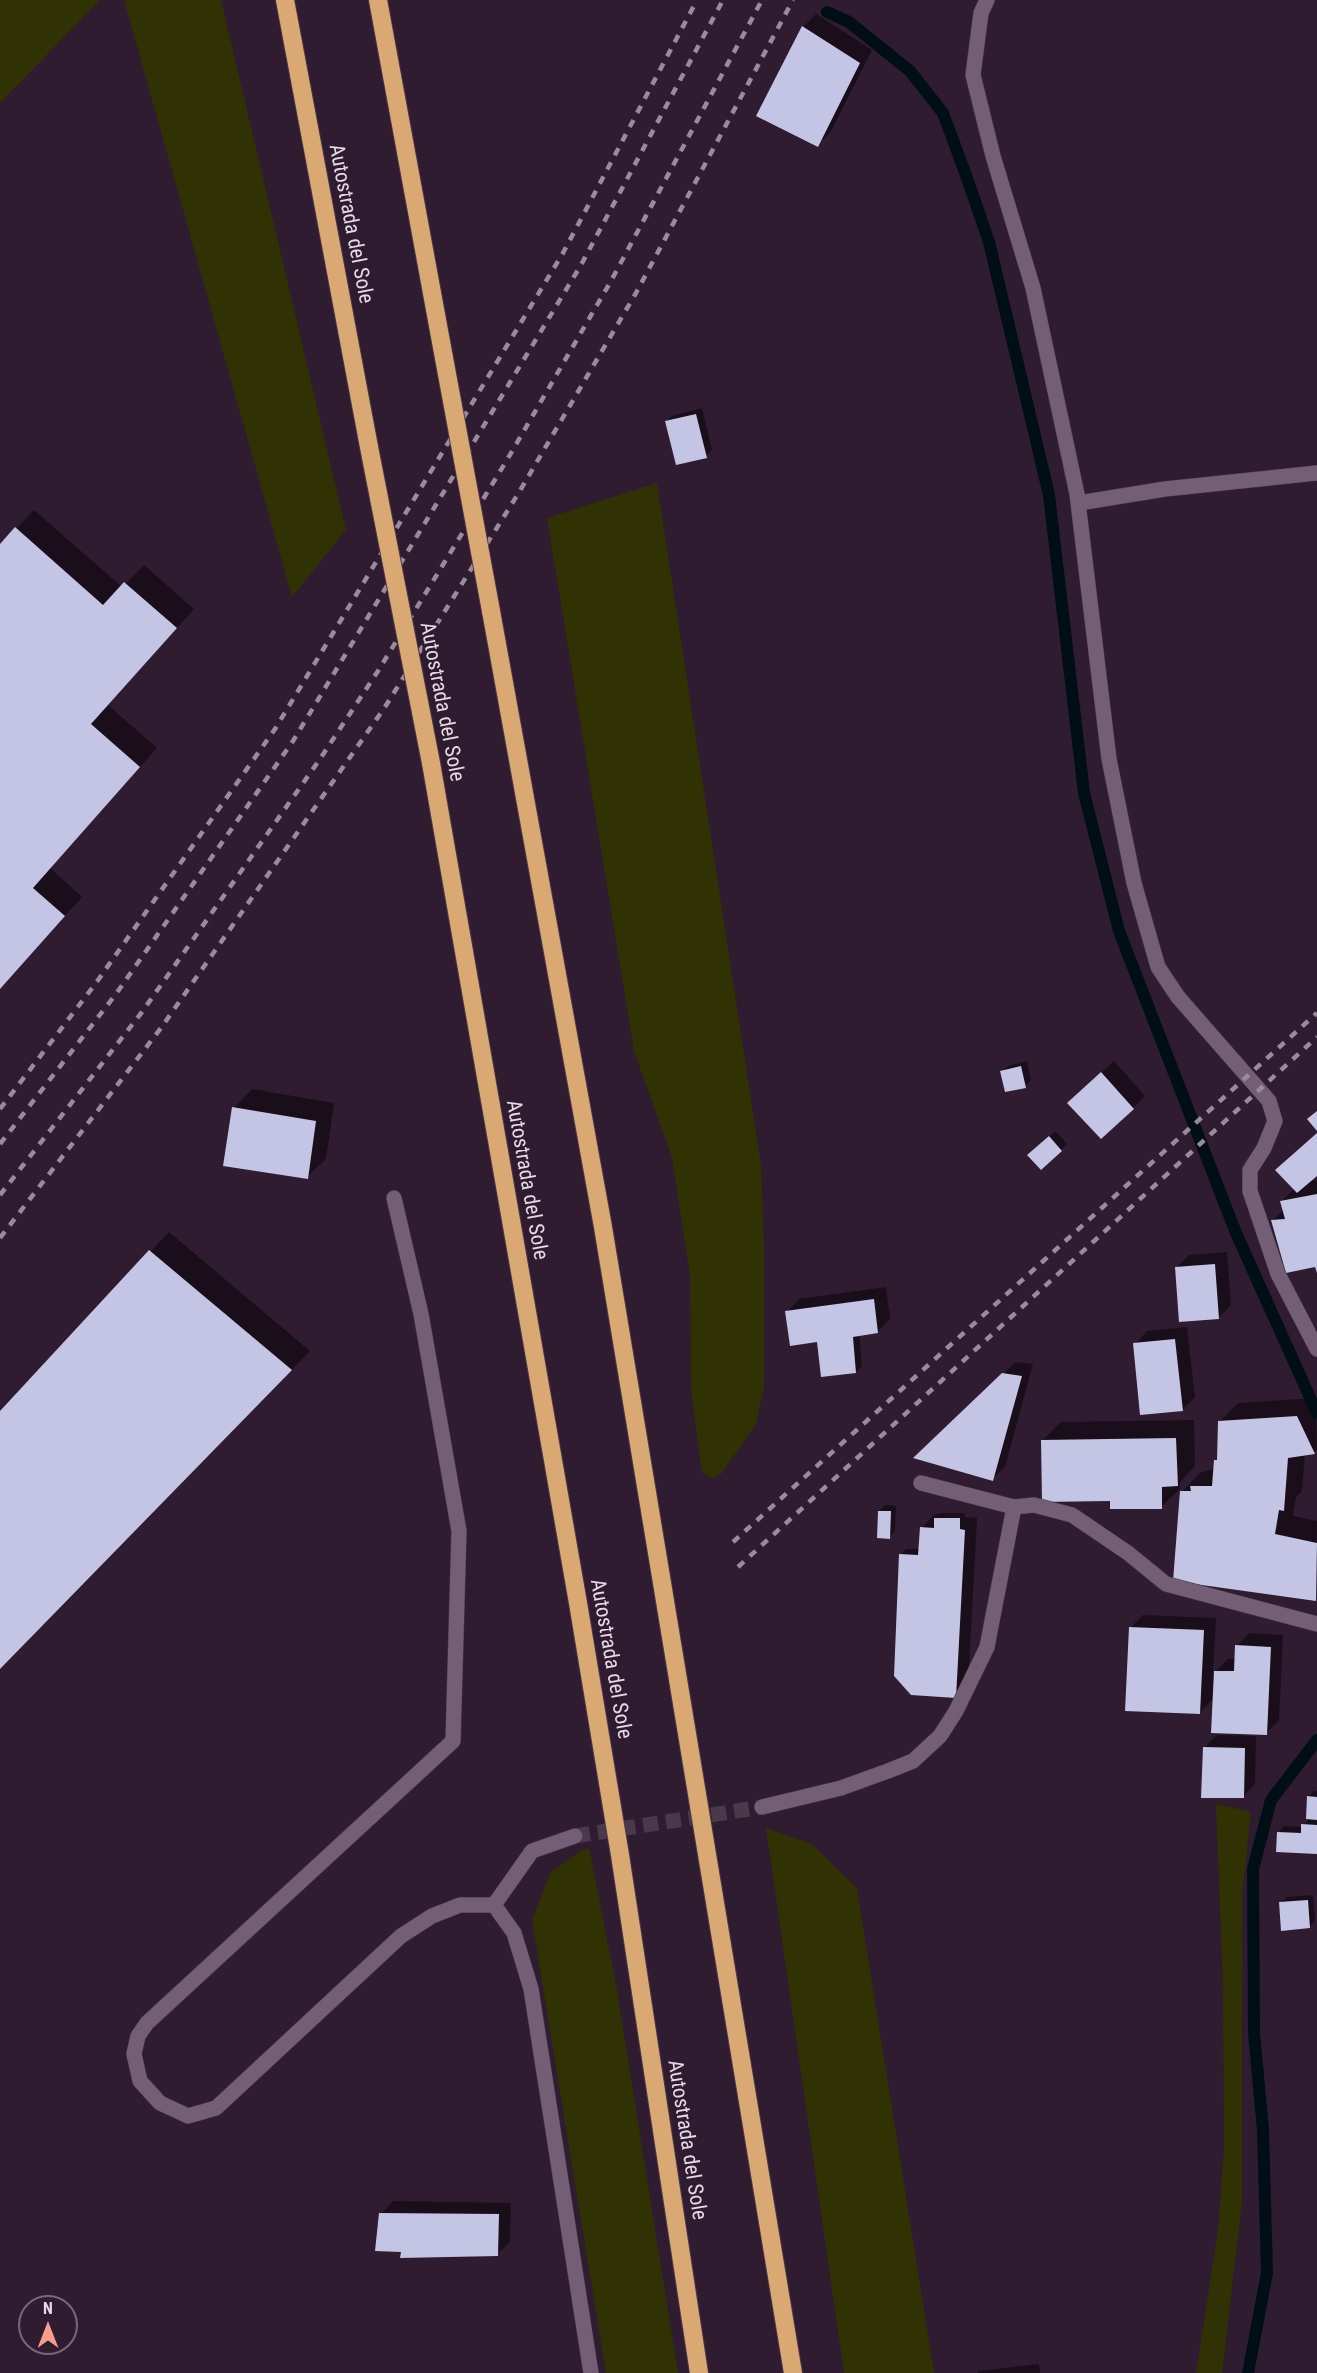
<!DOCTYPE html>
<style>
body{margin:0}
#map{position:relative;width:1317px;height:2373px;overflow:hidden;background:#2f1c30;font-family:"Roboto Condensed",sans-serif}
canvas{display:block}
.north{position:absolute;left:18px;top:2295px;width:60px;height:60px;box-sizing:border-box;background:#2f1c30;border:2px solid #796879;border-radius:50%;rotate:0deg;font-size:16px;font-weight:700;line-height:24px;text-align:center;color:#e7dae7}
.north::after{content:'';display:block;margin:auto;width:21px;height:27px;background:#f49d8d;clip-path:polygon(50% 0,100% 100%,50% 72%,0 100%)}
</style>
<div id="map">
<canvas width="1317" height="2373"></canvas>
<div class="north">N</div>
</div>
<script>
const ctx = document.querySelector('canvas').getContext('2d');
ctx.lineJoin = 'round';
function fill(path, color) { ctx.fillStyle = color; ctx.fill(path, 'evenodd'); }
const poly = rows => new Path2D(rows.map(r => 'M' + r).join(''));
function trace(path, color, width, dash) { ctx.strokeStyle = color; ctx.lineWidth = width; ctx.lineCap = dash ? 'butt' : 'round'; ctx.setLineDash(dash || []); ctx.stroke(path); }
function drawText(font, color, halo, rows, align = 'center') {
  ctx.font = font + ' "Roboto Condensed",sans-serif'; ctx.lineWidth = 6; ctx.setLineDash([]); ctx.textBaseline = 'middle'; ctx.strokeStyle = halo; ctx.fillStyle = color; for (const [text, x, y, turn = 0] of rows) {
    ctx.save(); ctx.translate(x, y); ctx.rotate((+turn || 0) * Math.PI / 180); ctx.textAlign = isNaN(turn) ? turn : align; if (halo) ctx.strokeText(text, 0, 0); ctx.fillText(text, 0, 0); ctx.restore();
  }
}
fill(poly([
 [0,0,100,0,0,103],
 [124,0,221,0,346,530,292,597],
 [657,483,761,1165,764,1246,764,1387,756,1424,721,1474,713,1478,702,1473,691,1389,690,1276,672,1158,634,1051,547,518],
 [1216,1804,1251,1812,1242,1895,1242,2202,1222,2373,1196,2373,1218,2230,1224,2148,1223,1985],
 [766,1828,812,1844,857,1888,934,2373,844,2373],
 [589,1848,617,1990,678,2373,606,2373,532,1920,550,1873,577,1853]
]), '#303204');
fill(poly([
 [816,14,872,50,830,133,817,145,758,115,803,27],
 [702,408,712,450,706,456,666,422,672,416],
 [34,510,122,587,144,565,194,609,108,705,157,748,50,868,82,897,0,986,0,546],
 [1027,1061,1031,1080,1025,1086,1002,1072,1008,1066],
 [1114,1061,1145,1096,1133,1108,1081,1091],
 [252,1089,334,1103,326,1159,307,1177,234,1108],
 [1055,1131,1067,1144,1041,1168,1035,1150],
 [1317,1133,1317,1174,1309,1181,1317,1180,1317,1270,1316,1265,1272,1221,1284,1209,1282,1201,1295,1188],
 [169,1232,310,1351,0,1668,0,1413],
 [1227,1252,1231,1305,1219,1317,1176,1268,1189,1255],
 [886,1287,890,1319,878,1331,859,1334,862,1366,856,1372,787,1312,799,1299],
 [1187,1327,1195,1397,1182,1410,1135,1344,1147,1331],
 [1016,1362,1033,1364,1005,1467,992,1479,927,1446],
 [1316,1398,1317,1450,1305,1454,1302,1491,1296,1497,1293,1516,1317,1521,1316,1599,1182,1492,1200,1473,1215,1468,1219,1457,1219,1422,1238,1403],
 [1194,1420,1195,1466,1180,1482,1180,1489,1161,1507,1042,1441,1061,1422],
 [885,1505,896,1506,895,1531,889,1537,879,1511],
 [942,1513,965,1513,965,1517,977,1518,968,1684,955,1696,900,1555,906,1549,920,1549,921,1528,934,1515],
 [1143,1615,1216,1618,1213,1674,1228,1659,1236,1659,1237,1646,1249,1633,1283,1635,1279,1721,1266,1733,1214,1698,1199,1713,1130,1628],
 [1217,1735,1256,1736,1255,1784,1243,1797,1204,1748],
 [1314,1791,1317,1791,1317,1853,1279,1832,1284,1826,1302,1827,1310,1818,1308,1797],
 [1313,1895,1315,1921,1309,1927,1281,1902,1287,1897],
 [393,2201,511,2203,510,2242,497,2254,403,2250,381,2214],
 [1039,2364,1040,2373,977,2373,979,2371]
]), '#0007');
trace(poly([
 [827,12,849,22,910,71,943,113,967,178,989,242,1049,495,1084,793,1119,931,1236,1233,1317,1413],
 [1248,2373,1267,2273,1263,2130,1254,2033,1253,1869,1271,1800,1317,1740]
]), '#000f15', 12);
fill(poly([
 [802,26,860,63,818,147,756,116],
 [696,414,707,458,676,465,665,421],
 [15,527,103,605,124,582,177,628,91,724,140,767,33,888,65,916,0,989,0,544],
 [1021,1066,1026,1088,1005,1092,1000,1071],
 [1101,1072,1134,1109,1101,1139,1067,1103],
 [232,1107,316,1121,308,1179,223,1166],
 [1317,1111,1317,1131,1307,1119],
 [1317,1133,1317,1176,1297,1193,1275,1170],
 [1049,1136,1062,1151,1041,1170,1027,1155],
 [1317,1194,1317,1273,1315,1267,1286,1273,1271,1220,1285,1219,1280,1201],
 [149,1250,292,1370,0,1669,0,1411],
 [1215,1264,1219,1319,1179,1322,1175,1267],
 [874,1299,878,1333,853,1337,856,1373,821,1377,817,1342,790,1346,785,1311],
 [1175,1339,1183,1411,1140,1415,1133,1343],
 [1002,1373,1022,1376,993,1481,913,1458],
 [1297,1416,1315,1454,1288,1458,1284,1511,1279,1510,1275,1534,1317,1543,1316,1601,1173,1581,1180,1491,1191,1491,1190,1486,1212,1486,1214,1460,1217,1460,1218,1421],
 [1176,1438,1178,1486,1162,1487,1162,1509,1110,1509,1110,1501,1042,1502,1041,1440],
 [878,1511,891,1511,890,1539,877,1538],
 [934,1518,960,1518,960,1529,965,1530,956,1698,911,1695,894,1676,899,1554,918,1555,920,1527,934,1528],
 [1129,1627,1204,1630,1200,1714,1125,1711],
 [1235,1645,1271,1647,1267,1735,1211,1733,1214,1671,1234,1671],
 [1203,1747,1245,1748,1244,1798,1201,1798],
 [1307,1796,1317,1797,1317,1820,1306,1819],
 [1301,1824,1317,1825,1317,1854,1276,1852,1277,1832,1301,1833],
 [1308,1900,1310,1928,1281,1931,1279,1902],
 [379,2213,499,2214,498,2256,400,2258,401,2252,375,2251]
]), '#c4c4e4');
trace(poly([
 [575,1836,762,1807]
]), '#4b384b', 15, [15, 8]);
const street = poly([
 [987,0,981,13,973,75,993,156,1033,288,1077,494,1109,759,1134,883,1158,967,1178,997,1269,1101,1275,1121,1264,1148,1250,1170,1250,1191,1278,1274,1317,1349],
 [1079,503,1165,489,1317,473],
 [394,1198,421,1314,459,1531,453,1741,147,2023,138,2036,134,2054,140,2081,160,2103,188,2116,216,2108,401,1936,432,1916,460,1905,494,1905],
 [921,1483,1014,1507,1034,1505,1072,1515,1128,1553,1166,1584,1317,1624],
 [762,1807,841,1788,888,1771,913,1761,940,1736,956,1711,987,1647,1014,1507],
 [494,1905,514,1933,531,1989,591,2373],
 [494,1905,532,1851,575,1836]
]);
const highway = poly([
 [285,0,369,447],
 [378,0,444,358],
 [491,611,603,1227,793,2373],
 [431,763,578,1603,620,1855,699,2373]
]);
trace(street, '#48394a', 16);
trace(highway, '#48394a', 20);
trace(street, '#735e75', 15);
trace(highway, '#daa873', 18);
trace(poly([
 [0,1109,96,983,275,729,563,253,697,0],
 [0,1144,116,994,293,741,581,265,723,0],
 [0,1195,142,1012,320,759,378,671,507,460,611,281,762,0],
 [0,1238,161,1028,385,707,518,494,636,293,793,0],
 [733,1542,1317,1013],
 [738,1567,1317,1037]
]), '#9a8a9a', 4.5, [8, 8]);
const highwayBridge = poly([
 [444,358,491,611],
 [369,447,431,763]
]);
trace(highwayBridge, '#48394a', 20, []);
trace(highwayBridge, '#daa873', 18);
drawText('21px', '#e7dae7', '#2f1c30', [
 ["Autostrada del Sole",350,224,79],
 ["Autostrada del Sole",441,702,79],
 ["Autostrada del Sole",526,1180,80],
 ["Autostrada del Sole",610,1659,80],
 ["Autostrada del Sole",686,2140,81]
]);
</script>
